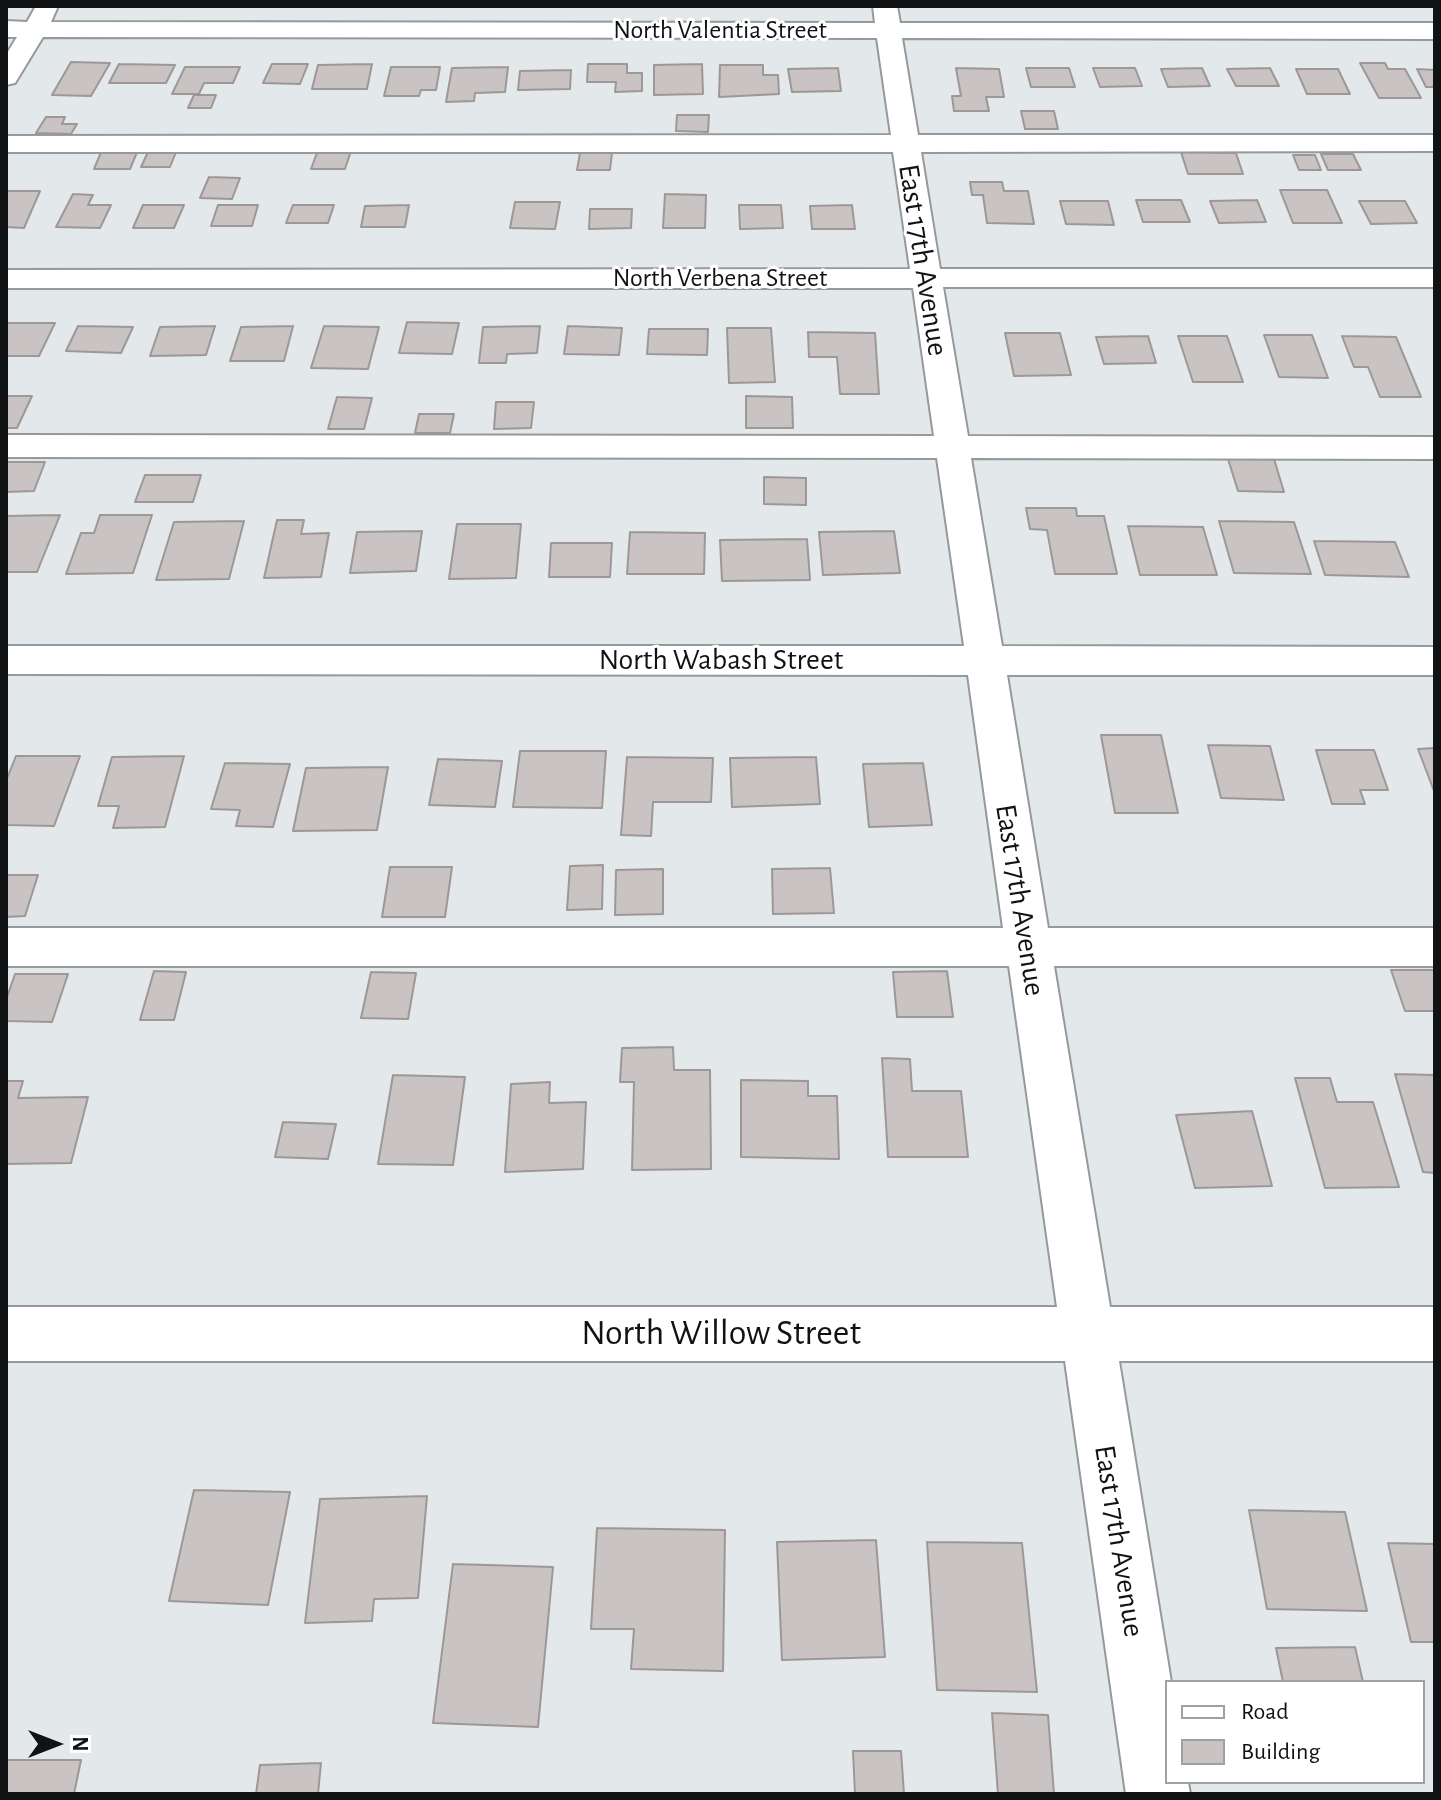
<!DOCTYPE html>
<style>
body{margin:0}
#map{position:relative;width:1441px;height:1800px;overflow:hidden;background:#e3e8eb;font-family:"Alegreya Sans",sans-serif}
canvas{display:block}
.frame{position:absolute;inset:0;border:8px solid #111213;pointer-events:none}
.legend{position:absolute;left:1165px;top:1680px;width:260px;height:104px;box-sizing:border-box;background:#fff;border:2px solid #a0a0a1;margin:0;padding:10px 14px;list-style:none;font-size:24px;color:#111213}
.legend li{display:flex;align-items:center;gap:16px;height:40px}
.legend b{width:40px;border:2px solid #a0a0a1}
.north{position:absolute;left:16px;top:1704px;width:80px;height:80px;-webkit-text-stroke:6px #fff;paint-order:stroke;rotate:90deg;font-size:22px;font-weight:700;line-height:32px;text-align:center;color:#111213}
.north::after{content:'';display:block;margin:auto;width:28px;height:36px;background:#111213;clip-path:polygon(50% 0,100% 100%,50% 72%,0 100%)}
</style>
<div id="map">
<canvas width="1441" height="1800"></canvas>
<div class="frame"></div>
<ul class="legend">
<li><b style="height:10px;background:#fff"></b>Road</li>
<li><b style="height:22px;background:#c9c3c3"></b>Building</li>
</ul>
<div class="north">N</div>
</div>
<script>
const ctx = document.querySelector('canvas').getContext('2d');
ctx.lineJoin = 'round';
function fill(path, color) { ctx.fillStyle = color; ctx.fill(path, 'evenodd'); }
const poly = rows => new Path2D(rows.map(r => 'M' + r).join(''));
function trace(path, color, width, dash) { ctx.strokeStyle = color; ctx.lineWidth = width; ctx.lineCap = dash ? 'butt' : 'round'; ctx.setLineDash(dash || []); ctx.stroke(path); }
function drawText(font, color, halo, rows, align = 'center') {
  ctx.font = font + ' "Alegreya Sans",sans-serif'; ctx.lineWidth = 6; ctx.setLineDash([]); ctx.textBaseline = 'middle'; ctx.strokeStyle = halo; ctx.fillStyle = color; for (const [text, x, y, turn = 0] of rows) {
    ctx.save(); ctx.translate(x, y); ctx.rotate((+turn || 0) * Math.PI / 180); ctx.textAlign = isNaN(turn) ? turn : align; if (halo) ctx.strokeText(text, 0, 0); ctx.fillText(text, 0, 0); ctx.restore();
  }
}
const building = poly([
 [71,62,110,63,91,96,52,95,71,62],
 [1360,63,1385,63,1388,69,1405,69,1421,98,1379,98,1360,63],
 [119,64,175,65,166,83,109,83,119,64],
 [272,64,308,64,300,84,263,83,272,64],
 [372,64,367,89,312,89,318,65,372,64],
 [588,64,627,64,627,73,642,73,642,91,615,92,616,82,587,82,588,64],
 [702,64,703,94,654,95,654,65,702,64],
 [720,65,763,65,763,75,778,75,779,94,719,97,720,65],
 [185,67,240,67,233,83,204,83,199,94,172,94,185,67],
 [391,67,440,67,436,90,421,90,419,96,384,96,391,67],
 [508,67,505,92,475,93,474,101,446,102,452,68,508,67],
 [838,68,841,91,792,92,788,69,838,68],
 [956,68,999,69,1004,97,986,97,989,111,954,111,952,96,961,96,956,68],
 [1026,68,1069,68,1075,87,1031,87,1026,68],
 [1093,68,1135,68,1142,86,1100,87,1093,68],
 [1202,68,1210,86,1168,87,1161,69,1202,68],
 [1270,68,1279,86,1236,86,1227,69,1270,68],
 [1296,69,1338,69,1350,94,1307,94,1296,69],
 [1417,69,1435,70,1435,87,1426,87,1417,69],
 [571,70,570,89,518,90,520,71,571,70],
 [194,95,216,95,211,108,188,108,194,95],
 [1021,111,1054,111,1058,129,1025,129,1021,111],
 [677,115,709,115,708,132,676,131,677,115],
 [46,117,65,117,62,124,77,124,71,134,36,133,46,117],
 [102,150,138,150,130,169,94,169,102,150],
 [318,150,351,151,345,169,311,169,318,150],
 [148,152,176,152,170,167,141,167,148,152],
 [1181,152,1236,153,1243,174,1188,174,1181,152],
 [580,153,612,153,610,170,577,170,580,153],
 [1321,154,1353,154,1361,170,1328,170,1321,154],
 [1293,155,1315,155,1321,170,1299,170,1293,155],
 [209,177,240,178,232,199,200,198,209,177],
 [970,182,1002,182,1004,191,1028,191,1034,224,987,223,983,195,972,195,970,182],
 [1280,190,1327,190,1342,223,1293,223,1280,190],
 [6,191,40,191,24,228,6,227,6,191],
 [73,194,93,195,88,205,111,205,100,228,56,227,73,194],
 [665,194,706,195,705,228,663,228,665,194],
 [1136,200,1181,200,1190,222,1143,222,1136,200],
 [1257,200,1266,222,1219,223,1210,201,1257,200],
 [1060,201,1108,201,1114,225,1066,224,1060,201],
 [1359,201,1405,201,1417,223,1371,224,1359,201],
 [515,202,560,202,555,229,510,228,515,202],
 [143,205,184,205,174,228,133,228,143,205],
 [218,205,258,205,252,226,211,226,218,205],
 [293,205,334,205,328,223,286,223,293,205],
 [409,205,405,227,361,227,365,206,409,205],
 [739,205,781,205,783,228,740,229,739,205],
 [852,205,855,229,812,229,810,206,852,205],
 [590,209,632,209,631,228,589,229,590,209],
 [407,322,459,323,452,354,399,353,407,322],
 [6,323,55,323,39,356,6,356,6,323],
 [78,326,133,327,121,353,66,351,78,326],
 [215,326,206,355,150,356,160,327,215,326],
 [293,326,284,361,230,361,241,327,293,326],
 [324,326,379,327,368,369,311,368,324,326],
 [540,326,537,353,507,354,506,363,479,363,483,327,540,326],
 [568,326,622,328,619,355,564,354,568,326],
 [727,328,771,328,775,382,729,383,727,328],
 [649,329,708,329,707,355,647,354,649,329],
 [808,332,875,333,879,394,840,394,837,357,809,357,808,332],
 [1005,333,1060,333,1071,375,1014,376,1005,333],
 [1264,335,1312,335,1328,378,1279,377,1264,335],
 [1148,336,1156,363,1104,364,1096,337,1148,336],
 [1178,336,1227,336,1243,382,1193,382,1178,336],
 [1342,336,1396,337,1421,397,1380,397,1368,367,1354,367,1342,336],
 [6,396,32,396,17,428,6,428,6,396],
 [746,396,792,397,793,428,746,428,746,396],
 [337,397,372,398,364,429,328,429,337,397],
 [496,402,534,402,531,428,494,429,496,402],
 [419,414,454,414,450,433,415,433,419,414],
 [1228,459,1274,459,1284,492,1238,491,1228,459],
 [6,462,45,462,34,491,6,492,6,462],
 [145,475,201,475,193,502,135,502,145,475],
 [764,477,806,478,806,505,764,504,764,477],
 [1026,508,1076,508,1077,516,1104,516,1117,574,1055,574,1047,530,1030,529,1026,508],
 [60,515,37,572,6,572,6,516,60,515],
 [100,515,152,515,133,573,66,574,81,533,94,533,100,515],
 [277,520,304,520,301,534,329,533,321,577,264,578,277,520],
 [244,521,229,579,156,580,174,522,244,521],
 [1219,521,1294,522,1311,574,1234,573,1219,521],
 [457,524,521,524,516,578,449,579,457,524],
 [1128,526,1203,527,1217,575,1140,575,1128,526],
 [422,531,416,571,350,573,357,532,422,531],
 [894,531,900,573,823,575,819,532,894,531],
 [630,532,705,533,704,574,627,574,630,532],
 [807,539,810,580,722,581,720,540,807,539],
 [1314,541,1395,542,1409,577,1325,575,1314,541],
 [551,543,612,543,610,577,549,577,551,543],
 [1101,735,1161,735,1178,813,1115,813,1101,735],
 [1208,745,1270,746,1284,800,1221,798,1208,745],
 [1435,748,1435,791,1434,791,1418,749,1435,748],
 [1316,750,1374,750,1388,790,1360,790,1365,804,1332,804,1316,750],
 [520,751,606,751,602,808,513,807,520,751],
 [16,756,80,756,54,826,6,825,6,781,16,756],
 [184,756,165,827,113,828,119,806,98,806,112,757,184,756],
 [627,757,713,758,711,802,653,802,651,836,621,835,627,757],
 [816,757,820,804,732,807,730,758,816,757],
 [438,759,502,761,495,807,429,805,438,759],
 [225,763,290,764,273,827,236,826,240,810,211,809,225,763],
 [923,763,932,825,869,827,863,764,923,763],
 [388,767,377,830,293,831,306,768,388,767],
 [603,865,602,909,567,910,570,866,603,865],
 [390,867,452,867,445,917,382,917,390,867],
 [830,868,834,913,773,914,772,869,830,868],
 [663,869,663,914,615,915,616,870,663,869],
 [6,875,38,875,25,916,6,917,6,875],
 [1391,970,1435,970,1435,1011,1405,1011,1391,970],
 [154,971,186,972,174,1020,140,1020,154,971],
 [947,971,953,1017,897,1017,893,972,947,971],
 [371,972,416,973,408,1019,361,1018,371,972],
 [15,974,68,974,52,1022,6,1021,6,1000,15,974],
 [673,1047,674,1070,710,1070,711,1169,632,1170,634,1082,620,1082,622,1048,673,1047],
 [882,1058,910,1059,912,1091,961,1091,968,1157,888,1157,882,1058],
 [1395,1074,1435,1075,1435,1173,1423,1172,1395,1074],
 [393,1075,465,1077,453,1165,378,1164,393,1075],
 [1295,1078,1330,1078,1337,1102,1373,1102,1399,1187,1325,1188,1295,1078],
 [741,1080,808,1081,808,1096,837,1096,839,1159,741,1157,741,1080],
 [6,1081,23,1081,18,1098,88,1097,71,1163,6,1164,6,1081],
 [550,1082,549,1103,586,1102,583,1169,505,1172,511,1084,550,1082],
 [1252,1111,1272,1186,1195,1188,1176,1115,1252,1111],
 [283,1122,336,1124,328,1159,275,1157,283,1122],
 [194,1490,290,1492,268,1605,169,1601,194,1490],
 [427,1496,418,1598,374,1599,372,1621,305,1623,320,1499,427,1496],
 [1249,1510,1345,1512,1367,1611,1267,1609,1249,1510],
 [597,1528,725,1530,723,1671,631,1669,634,1629,591,1629,597,1528],
 [876,1540,885,1657,782,1660,777,1542,876,1540],
 [927,1542,1022,1543,1037,1692,937,1690,927,1542],
 [1388,1543,1435,1544,1435,1642,1411,1642,1388,1543],
 [453,1564,553,1567,538,1727,433,1723,453,1564],
 [1355,1647,1363,1682,1283,1682,1276,1648,1355,1647],
 [992,1713,1048,1715,1054,1794,998,1794,992,1713],
 [853,1751,901,1751,904,1794,855,1794,853,1751],
 [6,1760,81,1760,74,1794,6,1794,6,1760],
 [321,1763,318,1794,256,1794,260,1765,321,1763]
]);
fill(building, '#c9c3c3');
trace(building, '#9d9796', 2);
const minor = poly([
 [36,6,58,6,51,22,875,23,873,6,897,6,900,23,1435,23,1435,39,902,38,918,135,1435,135,1435,151,921,152,940,269,1435,269,1435,287,943,287,968,436,1435,437,1435,459,971,458,1002,646,1435,647,1435,675,1007,675,1048,928,1435,928,1435,966,1054,966,1110,1307,1435,1307,1435,1361,1119,1361,1171,1682,1167,1682,1167,1782,1188,1782,1190,1794,1126,1794,1065,1361,6,1361,6,1307,1057,1307,1009,966,6,966,6,928,1003,928,968,675,6,674,6,646,964,646,937,458,6,457,6,435,934,436,913,288,6,288,6,270,910,269,893,152,6,152,6,136,891,135,877,38,43,37,15,83,6,85,6,55,17,37,6,37,6,21,27,22,36,6]
]);
trace(minor, '#95999d', 4);
fill(minor, '#fff');
drawText('26px', '#111213', '#fff', [
 ["North Valentia Street",720,30],
 ["North Verbena Street",720,278]
]);
drawText('30px', '#111213', '#fff', [
 ["East 17th Avenue",923,260,81],
 ["North Wabash Street",721,660],
 ["East 17th Avenue",1020,900,81],
 ["East 17th Avenue",1119,1541,81]
]);
drawText('36px', '#111213', '#fff', [
 ["North Willow Street",721,1333]
]);
</script>
